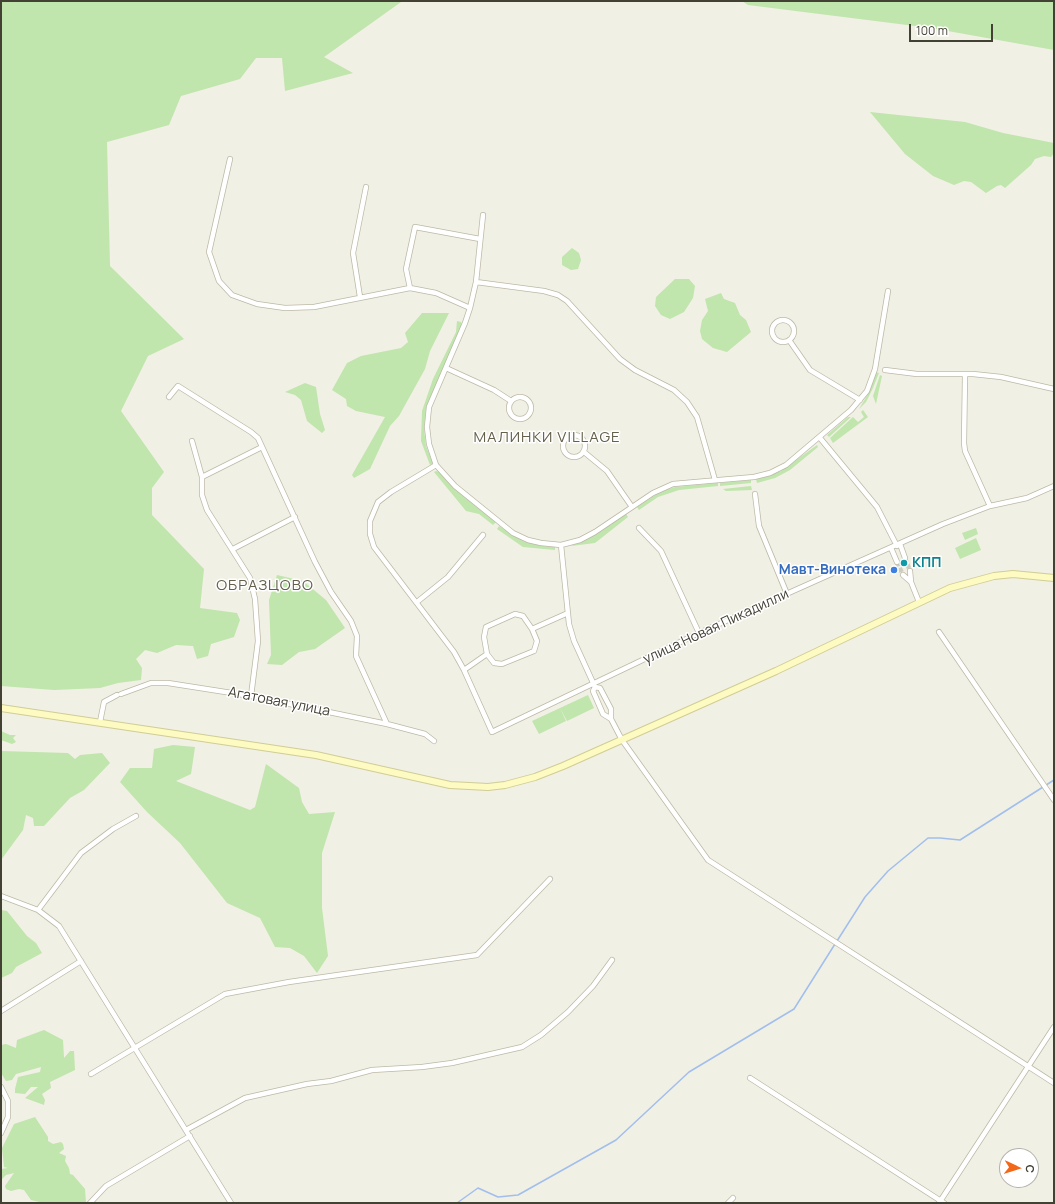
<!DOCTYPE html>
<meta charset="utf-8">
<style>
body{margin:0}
#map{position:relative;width:1055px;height:1204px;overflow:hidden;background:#f1f0e4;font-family:Manrope,sans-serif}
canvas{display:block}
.frame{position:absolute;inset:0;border:2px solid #434034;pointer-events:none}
.north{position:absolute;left:999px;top:1148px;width:40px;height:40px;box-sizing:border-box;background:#fff;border:1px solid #b4b3ae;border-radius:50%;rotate:94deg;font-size:11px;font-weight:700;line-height:16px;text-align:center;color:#434034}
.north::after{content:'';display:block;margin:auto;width:14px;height:18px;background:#f36719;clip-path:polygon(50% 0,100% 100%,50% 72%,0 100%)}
.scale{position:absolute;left:909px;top:24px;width:84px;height:18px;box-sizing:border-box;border:2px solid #434034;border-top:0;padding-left:5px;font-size:12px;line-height:14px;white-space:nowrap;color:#434034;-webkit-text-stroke:3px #fff;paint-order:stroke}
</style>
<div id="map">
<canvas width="1055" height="1204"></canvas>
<div class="frame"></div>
<div class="north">С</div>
<div class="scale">100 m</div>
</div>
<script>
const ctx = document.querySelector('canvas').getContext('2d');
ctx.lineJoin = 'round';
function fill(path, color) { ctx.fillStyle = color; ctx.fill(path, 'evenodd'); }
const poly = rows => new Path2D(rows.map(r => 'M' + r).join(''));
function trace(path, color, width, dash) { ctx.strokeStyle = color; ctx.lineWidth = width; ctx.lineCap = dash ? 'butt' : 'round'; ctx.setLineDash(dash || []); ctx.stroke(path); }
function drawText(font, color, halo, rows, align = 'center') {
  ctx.font = font + ' Manrope,sans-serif'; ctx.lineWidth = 3; ctx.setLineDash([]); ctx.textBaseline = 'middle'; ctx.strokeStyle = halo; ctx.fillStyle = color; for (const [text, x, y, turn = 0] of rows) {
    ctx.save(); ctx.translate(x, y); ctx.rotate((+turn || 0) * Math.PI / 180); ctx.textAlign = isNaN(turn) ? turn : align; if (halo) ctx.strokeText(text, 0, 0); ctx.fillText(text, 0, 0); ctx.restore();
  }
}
fill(poly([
 [1,1,401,2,324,57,353,73,285,91,282,58,256,58,240,79,181,96,169,125,107,142,110,266,184,339,148,356,121,411,164,472,152,488,152,515,204,569,200,608,237,613,240,620,234,637,211,644,208,656,197,659,193,646,176,645,157,653,145,650,136,659,142,668,141,680,118,683,100,688,54,690,1,686],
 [742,1,1054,1,1054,50,931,28,748,5],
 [870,112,965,122,1003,133,1054,143,1054,153,1051,157,1044,156,1035,159,1031,165,1005,188,1001,185,997,186,986,193,971,182,964,181,954,185,933,176,905,154],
 [572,248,579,253,581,260,578,269,571,270,562,265,562,257],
 [675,279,689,279,695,286,693,298,684,312,670,319,661,315,655,306,656,297],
 [721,293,724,299,735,303,740,315,746,320,751,332,727,352,713,348,702,339,700,331,702,320,708,311,705,299],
 [422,313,449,313,430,351,425,369,399,416,390,426,370,469,354,478,352,475,385,417,356,411,347,406,346,399,332,390,347,363,361,356,401,348,408,342,405,333],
 [457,321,461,322,462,325,426,408,424,428,426,446,432,461,432,464,430,465,421,441,422,411,433,379,456,332],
 [876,372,879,373,873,388,866,402,859,409,868,394],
 [880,375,882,376,876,404,873,396],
 [305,383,316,387,320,414,325,430,322,433,307,421,301,400,295,395,285,392],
 [863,410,868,417,833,443,830,438,853,417,858,422,864,417,861,412],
 [848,417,851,417,829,437,827,435],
 [817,445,818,447,790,470,775,478,757,483,756,479,781,471],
 [436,471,439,472,461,494,496,522,493,525,479,514,466,511,434,472],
 [751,480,751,483,720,486,720,483],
 [718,483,718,486,679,490,658,497,639,510,637,507,660,492,675,487],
 [751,486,752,490,726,491,723,489],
 [626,514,628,517,595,543,571,546,591,537],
 [499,526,523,541,542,546,555,547,555,550,523,547,497,529],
 [976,528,978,534,965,540,962,533],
 [976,538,981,550,960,559,955,548],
 [277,575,303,581,326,600,345,628,315,649,299,652,282,665,267,664,271,655,269,600],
 [588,695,594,708,567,721,560,708],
 [560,708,566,721,539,734,532,721],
 [1,731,10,735,16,735,13,738,16,742,12,744,1,740],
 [173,745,195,747,191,774,176,781,250,810,255,807,266,764,299,788,302,802,309,814,335,812,322,853,322,908,328,956,317,973,304,956,290,948,275,947,260,918,227,903,180,843,147,812,120,782,130,768,152,768,154,749],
 [1,751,68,753,75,759,80,755,102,753,110,763,84,790,70,798,44,826,34,826,33,818,26,815,23,830,1,860],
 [1,910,7,911,27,936,36,943,42,953,16,967,12,973,1,978],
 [44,1030,63,1040,64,1058,70,1051,74,1051,75,1070,50,1082,51,1088,42,1094,45,1100,44,1105,25,1098,38,1087,31,1087,25,1094,15,1093,15,1089,18,1077,40,1072,41,1067,16,1074,12,1080,6,1081,1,1073,1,1045,6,1044,16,1048,17,1040],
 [35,1117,48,1137,48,1141,53,1144,61,1142,63,1144,64,1149,59,1153,66,1156,65,1161,69,1168,70,1174,73,1175,85,1189,86,1203,44,1203,31,1200,24,1190,19,1189,11,1191,6,1189,5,1186,14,1173,6,1175,1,1180,1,1169,8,1168,4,1167,2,1148,14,1124]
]), '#c0e5ad');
trace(poly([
 [837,941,865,897,888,871,928,838,940,838,960,840,1054,780],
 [457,1203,478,1188,498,1197,518,1195,616,1140,689,1072,794,1009,835,944]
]), '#a1beed', 1.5);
trace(poly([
 [905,558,910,571],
 [897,562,903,575]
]), '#cecdc1', 4.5, [4.5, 2]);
const street = poly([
 [230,159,209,252,219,281,232,295,257,304,285,308,314,307,410,288,436,293,470,308],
 [483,215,476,282,470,308,465,323,429,407,427,427,429,444,436,465,455,486,513,533,528,540,541,543,561,545,580,540,595,532,653,493,673,484,754,477,770,473,786,465,851,410,867,391,875,369,888,291],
 [476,282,544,291,558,295,567,301,620,359,635,370,674,390,687,402,697,417,715,480],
 [410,288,406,269,415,227,480,239],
 [360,297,353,253,366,187],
 '772 331a11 11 0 1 1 22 0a11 11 0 1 1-22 0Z',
 [789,340,810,370,860,400],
 [446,368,494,390,511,401],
 [885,370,917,374,973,374,1001,377,1054,389],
 [965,375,964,443,965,451,990,506],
 '509 408a11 11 0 1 1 22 0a11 11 0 1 1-22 0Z',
 [169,397,178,386,251,432,258,438,315,562,331,592,351,621,357,636,356,656,387,724],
 '563 446a11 11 0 1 1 22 0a11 11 0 1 1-22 0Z',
 [820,438,877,507,897,546],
 [192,441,202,477,202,495,207,510,250,578,255,599,258,641,251,696],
 [584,452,607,471,632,507],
 [436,465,391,492,378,502,370,521,370,534,374,547,454,652,464,670,492,732,699,633,943,524,990,506,1027,498,1054,486],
 [202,477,262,447],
 [755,494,759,526,787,594],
 [639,528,661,551,699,633],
 [900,544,905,558],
 [561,545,569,624,574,641,595,687],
 [891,548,897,562],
 [233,549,295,517],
 [903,575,911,582,910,571],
 [911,582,919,602],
 [417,602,448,577,483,535],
 [939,632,1054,800],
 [487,654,484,637,486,627,515,614,523,616,532,629],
 [464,670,487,654,494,663,502,664,534,651,537,641,532,629,568,613],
 [595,687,600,688,611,709,611,719,603,714,593,691,595,687],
 [121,694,151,683,168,683,251,696,387,724,425,734,434,741],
 [611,719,622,740,708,860,1054,1083],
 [100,722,104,702,117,695],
 [1,896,38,910,59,926,231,1203],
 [38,910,81,853,113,829,136,816],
 [1,1011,81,961],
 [91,1074,225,994,289,982,477,955,550,879],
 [750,1078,944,1203],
 [1,1087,8,1101,8,1117,1,1133],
 [186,1130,245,1098,307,1084,331,1081,372,1070,422,1067,452,1063,522,1047,541,1035,568,1012,593,986,612,960],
 [90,1203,106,1186,190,1136],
 [728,1203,733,1198],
 [939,1203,1054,1027]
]);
const secondary = poly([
 [1,708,316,755,450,785,488,787,505,785,535,777,563,766,776,671,950,588,994,576,1013,574,1054,578]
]);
trace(street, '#bcb9a7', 6);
trace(secondary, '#d0cd95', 8);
trace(street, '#fff', 4.5);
trace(secondary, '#fdfbc2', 6);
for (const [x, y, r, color] of [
 [904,563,4,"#0f9aa8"],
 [894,570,4,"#3f7fe0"]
]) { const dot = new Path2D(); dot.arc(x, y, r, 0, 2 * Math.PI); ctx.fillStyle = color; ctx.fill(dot); trace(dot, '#fff', 1.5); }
drawText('bold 14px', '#0d838f', '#fff', [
 ["КПП",912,563]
], 'left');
drawText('bold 14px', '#366cbe', '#fff', [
 ["Мавт-Винотека",886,570]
], 'right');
drawText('14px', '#434034', '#fff', [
 ["улица Новая Пикадилли",716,627,-25],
 ["Агатовая улица",279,702,11]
]);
ctx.letterSpacing = '1px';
drawText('15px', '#65604c', '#fff', [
 ["МАЛИНКИ VILLAGE",547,438],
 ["ОБРАЗЦОВО",265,586]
]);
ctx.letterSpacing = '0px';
</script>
